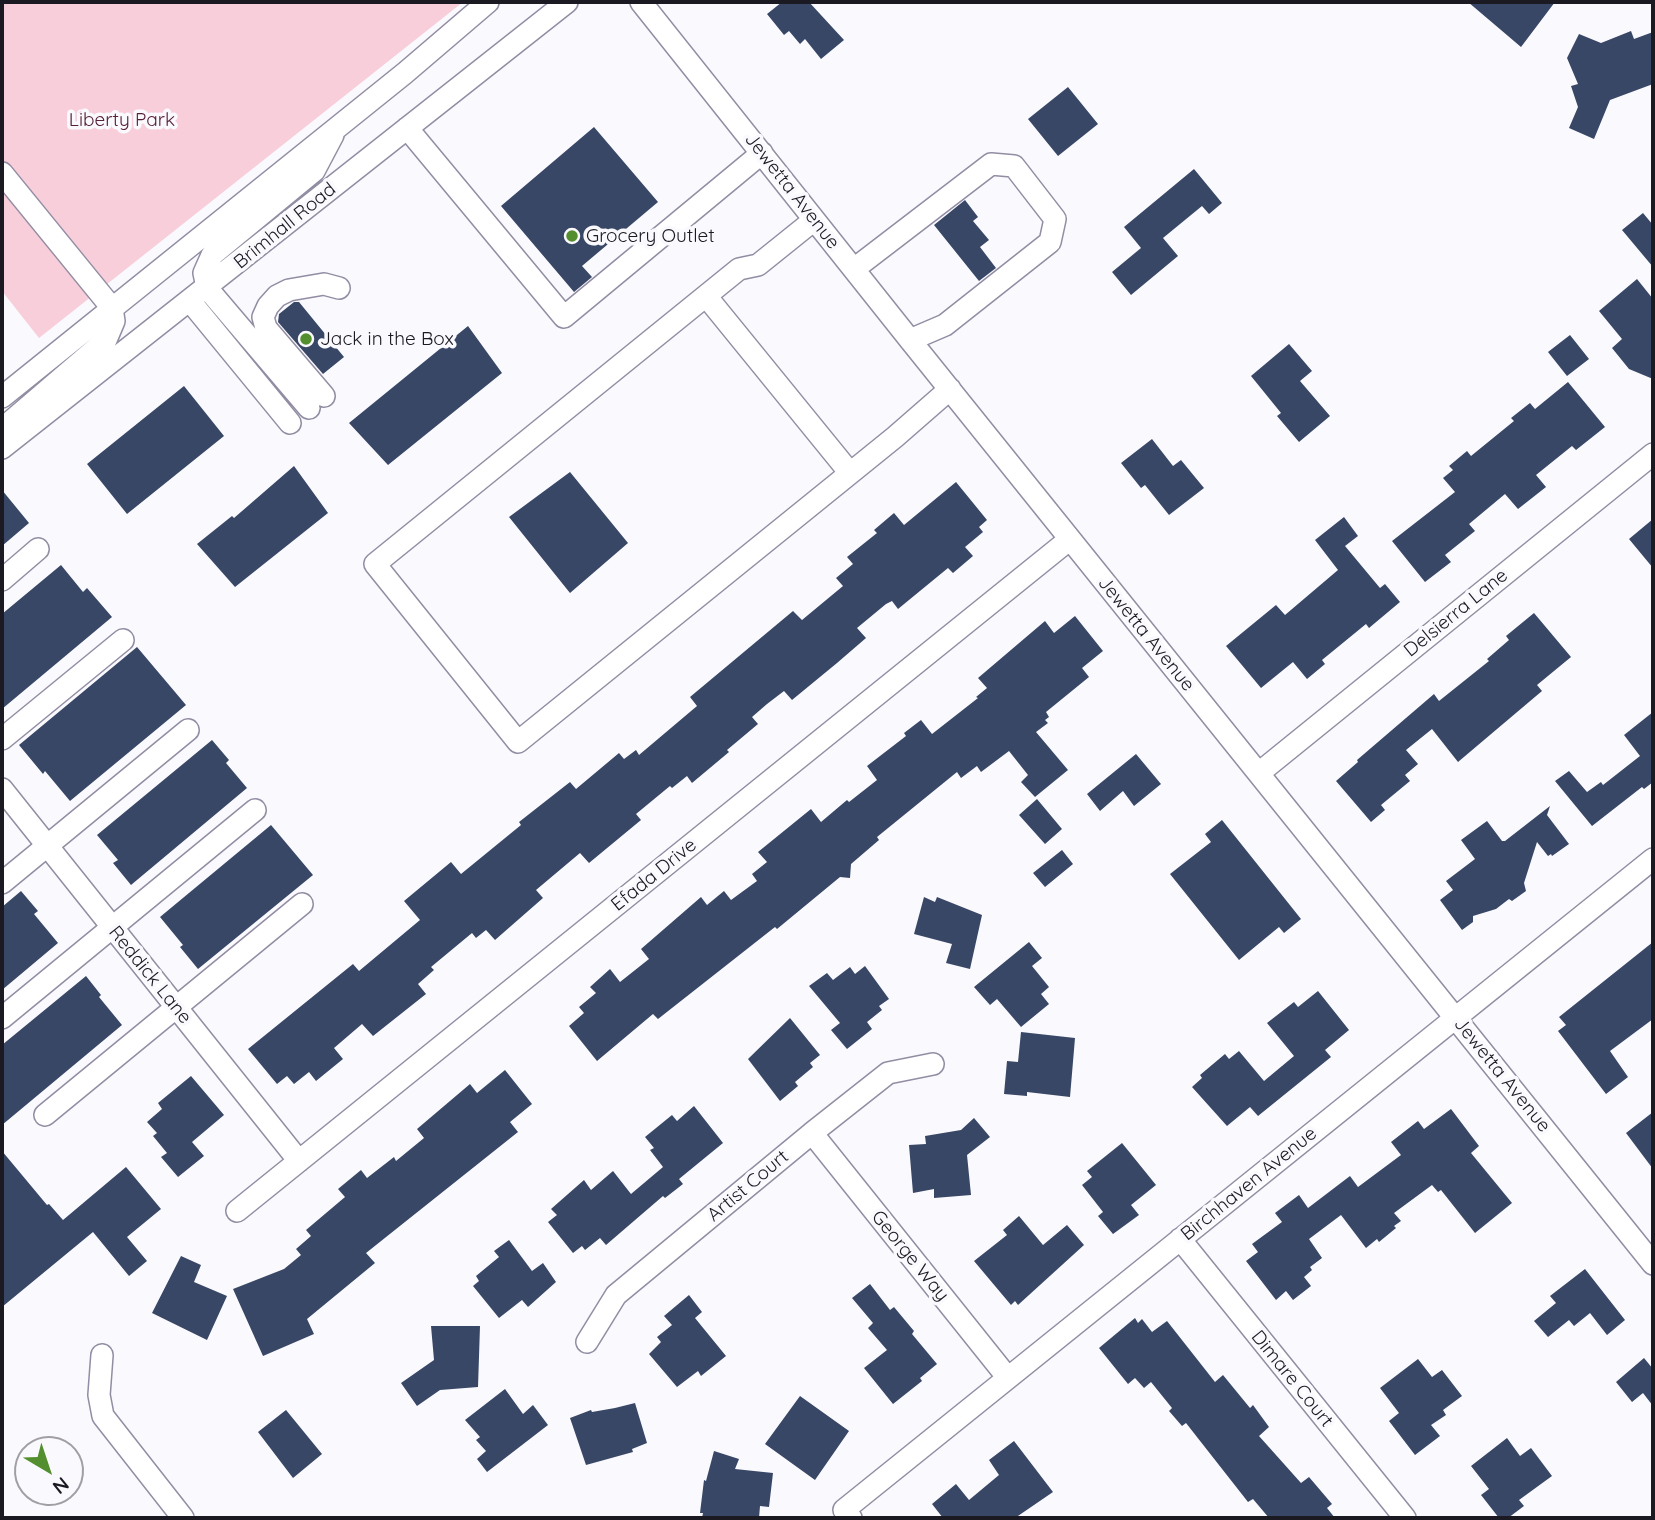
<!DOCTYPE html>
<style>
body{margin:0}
#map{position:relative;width:1655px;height:1520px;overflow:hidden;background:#faf9fd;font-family:Quicksand,sans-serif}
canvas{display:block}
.frame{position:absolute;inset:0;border:4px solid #1b1921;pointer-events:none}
.north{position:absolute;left:14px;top:1436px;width:70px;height:70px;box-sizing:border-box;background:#faf9fd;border:2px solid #a19fa5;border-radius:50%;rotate:141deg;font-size:19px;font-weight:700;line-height:28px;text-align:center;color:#1b1921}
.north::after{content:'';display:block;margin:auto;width:24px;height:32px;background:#538f2f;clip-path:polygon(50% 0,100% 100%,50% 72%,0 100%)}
</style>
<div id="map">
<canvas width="1655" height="1520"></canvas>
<div class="frame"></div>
<div class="north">N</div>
</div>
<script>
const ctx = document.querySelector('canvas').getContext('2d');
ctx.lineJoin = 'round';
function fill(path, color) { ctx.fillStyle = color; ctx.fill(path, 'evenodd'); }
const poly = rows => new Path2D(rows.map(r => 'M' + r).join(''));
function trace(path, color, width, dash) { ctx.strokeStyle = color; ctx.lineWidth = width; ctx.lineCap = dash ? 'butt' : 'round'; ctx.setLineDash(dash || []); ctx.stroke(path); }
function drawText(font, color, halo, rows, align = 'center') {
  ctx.font = font + ' Quicksand,sans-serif'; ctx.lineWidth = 7; ctx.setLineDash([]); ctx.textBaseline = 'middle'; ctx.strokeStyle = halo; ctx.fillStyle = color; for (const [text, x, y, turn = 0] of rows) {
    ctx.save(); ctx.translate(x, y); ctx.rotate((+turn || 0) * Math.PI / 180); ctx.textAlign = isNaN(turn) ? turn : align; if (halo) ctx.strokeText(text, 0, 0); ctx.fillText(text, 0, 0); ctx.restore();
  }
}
fill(poly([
 [2,2,463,2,39,338,2,291]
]), '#f7ced9');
fill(poly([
 [782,2,809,2,844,40,821,59,805,39,800,44,789,31,784,35,767,14],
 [1468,2,1555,2,1521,47],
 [1631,31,1634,39,1653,32,1653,84,1610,100,1594,139,1569,128,1578,107,1571,86,1578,84,1567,58,1579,34,1601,43],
 [1068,87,1098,124,1058,156,1028,119],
 [594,127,658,202,582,266,592,277,574,292,501,206],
 [1194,169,1222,203,1209,214,1202,206,1163,238,1178,256,1131,295,1112,272,1141,248,1124,227],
 [965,200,978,217,973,221,989,240,980,247,996,268,979,281,934,225],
 [1643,213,1653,225,1653,267,1622,230],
 [1637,279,1653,299,1653,379,1629,369,1612,348,1622,339,1599,311],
 [294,302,299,302,344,357,323,374,278,322,279,314],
 [468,326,502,373,388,465,349,423],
 [1570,335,1589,359,1567,376,1548,352],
 [1289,344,1312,371,1300,381,1330,416,1299,442,1277,416,1281,413,1251,376],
 [1568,382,1605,427,1576,450,1572,446,1536,475,1546,487,1518,509,1505,494,1469,524,1475,531,1445,555,1451,562,1425,582,1392,541,1455,492,1443,478,1453,470,1449,466,1467,451,1471,456,1514,421,1511,418,1530,403,1535,409],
 [184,386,224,436,127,514,87,464],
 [1152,439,1173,466,1181,460,1204,488,1169,515,1145,485,1141,488,1121,463],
 [294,466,328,513,235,587,197,544,232,516,234,518],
 [570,472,628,543,570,593,509,517],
 [956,482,987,520,979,527,983,532,965,547,973,556,953,573,948,568,898,609,892,601,886,604,857,628,866,638,837,663,792,700,784,691,767,704,752,717,758,724,727,750,729,752,692,783,687,776,672,788,670,786,636,814,641,820,589,863,580,853,536,890,543,898,495,940,486,930,476,938,472,933,431,967,434,970,418,984,426,994,373,1036,362,1024,334,1048,343,1059,316,1081,309,1072,294,1084,287,1076,277,1084,248,1049,353,964,359,971,420,920,404,901,451,862,461,874,521,825,519,822,570,782,576,789,619,753,624,759,636,750,639,755,697,706,690,697,793,611,802,620,843,586,836,578,853,564,847,557,877,533,874,530,894,513,904,525],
 [2,490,29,523,2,546],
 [1344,517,1358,536,1345,546,1380,588,1385,584,1400,602,1369,628,1366,624,1322,660,1325,664,1307,679,1293,662,1261,688,1226,646,1276,605,1285,615,1338,570,1315,540],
 [1653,519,1653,568,1629,539],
 [61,565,83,592,87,588,112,617,2,709,2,614],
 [1534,613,1571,657,1537,685,1542,691,1458,762,1432,729,1406,750,1418,764,1405,775,1410,781,1381,805,1385,810,1371,822,1336,781,1358,762,1357,760,1434,694,1439,701,1489,661,1487,659,1509,640,1506,636],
 [1075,616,1103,651,1082,668,1089,677,1046,712,1049,717,1045,720,1048,723,1036,732,1068,770,1035,797,1021,782,1028,775,1009,751,981,772,977,766,961,778,957,772,877,837,879,840,851,864,850,878,840,877,777,929,775,927,658,1019,653,1014,597,1061,569,1026,584,1013,579,1007,596,993,590,987,610,969,620,982,649,959,641,949,701,897,707,905,724,891,731,900,757,881,752,874,767,862,758,852,811,809,821,822,847,800,849,802,877,780,867,766,906,736,904,733,921,720,932,734,978,698,976,697,987,688,978,678,1045,621,1054,633],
 [137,647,186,705,70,801,45,771,43,774,19,745],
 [1653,712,1653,782,1644,789,1642,787,1592,826,1555,781,1569,771,1587,792,1601,782,1603,785,1640,756,1624,735],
 [212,740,229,760,226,763,247,788,131,885,113,863,118,860,97,835],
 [1136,754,1161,784,1134,806,1123,791,1100,811,1087,794],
 [1037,799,1062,829,1045,844,1019,815],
 [1550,806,1547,815,1569,844,1552,856,1551,854,1548,856,1537,842,1524,883,1526,891,1512,901,1509,899,1496,909,1473,916,1473,922,1462,930,1440,900,1453,890,1446,881,1475,859,1461,840,1487,821,1502,841,1505,841],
 [1222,820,1301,919,1284,933,1279,927,1239,960,1170,874,1211,842,1205,834],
 [271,825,313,875,198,969,180,947,183,945,160,917],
 [1062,850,1073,864,1045,887,1033,873],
 [21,891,38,911,34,914,58,943,2,990,2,907],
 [924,897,935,902,937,897,982,915,970,969,946,963,952,944,914,934],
 [1029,942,1042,958,1032,966,1049,987,1041,994,1049,1004,1021,1027,997,999,990,1005,974,987],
 [1653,942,1653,1019,1610,1051,1628,1077,1606,1094,1558,1031,1566,1025,1559,1017],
 [865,966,889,999,879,1006,882,1010,867,1022,872,1029,847,1049,831,1030,840,1023,809,986,827,973,833,980,850,967,855,974],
 [86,976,101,995,99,997,122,1025,2,1125,2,1045],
 [1318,991,1349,1030,1325,1050,1331,1057,1258,1116,1250,1107,1227,1126,1192,1087,1202,1078,1200,1075,1225,1054,1229,1059,1239,1051,1264,1081,1294,1056,1267,1023,1294,1002,1298,1007],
 [790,1018,820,1055,810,1063,813,1067,795,1082,798,1086,780,1101,748,1059],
 [1021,1032,1075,1038,1070,1097,1027,1092,1027,1096,1004,1094,1007,1061,1018,1062],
 [505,1070,532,1104,510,1122,518,1132,366,1253,375,1263,307,1319,314,1334,263,1356,233,1289,284,1269,301,1255,296,1249,311,1236,306,1230,345,1197,338,1189,361,1170,367,1178,394,1157,396,1161,424,1138,417,1129,470,1084,477,1093],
 [191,1076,224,1115,192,1142,204,1156,178,1177,161,1157,167,1153,153,1136,157,1133,147,1122,162,1109,158,1103],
 [694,1106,723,1143,679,1179,683,1184,665,1198,663,1196,606,1245,600,1238,585,1250,582,1246,573,1253,548,1222,557,1215,551,1209,584,1180,591,1190,613,1171,631,1194,663,1167,650,1150,654,1148,645,1137,672,1115,677,1121],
 [1451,1109,1479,1146,1471,1153,1512,1203,1475,1233,1441,1190,1438,1192,1432,1185,1394,1213,1401,1221,1394,1226,1396,1228,1379,1242,1377,1239,1366,1248,1341,1215,1309,1239,1322,1258,1310,1267,1312,1270,1304,1277,1311,1286,1293,1300,1286,1291,1276,1300,1246,1261,1258,1252,1252,1244,1282,1222,1275,1213,1299,1195,1308,1208,1350,1176,1358,1187,1401,1155,1391,1142,1418,1121,1424,1129],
 [1653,1112,1653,1169,1626,1133],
 [974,1118,990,1137,967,1155,971,1195,934,1198,934,1189,913,1193,909,1145,926,1144,925,1136,961,1130],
 [1122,1143,1156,1185,1131,1205,1139,1215,1113,1234,1098,1216,1103,1212,1082,1185,1092,1177,1087,1171],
 [2,1151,47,1205,49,1204,63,1220,126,1167,161,1209,127,1237,147,1261,129,1276,93,1232,2,1307],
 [1019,1216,1043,1245,1067,1225,1084,1245,1018,1305,1015,1301,1011,1305,974,1261,1007,1235,1003,1230],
 [509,1240,532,1271,543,1263,556,1282,528,1307,522,1300,499,1318,473,1286,479,1281,476,1276,499,1257,494,1251],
 [181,1256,201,1265,194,1282,227,1296,207,1340,152,1313],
 [1585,1269,1625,1320,1607,1335,1590,1313,1574,1326,1569,1320,1548,1337,1534,1321,1556,1303,1550,1296],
 [870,1284,890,1310,894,1307,914,1331,912,1334,937,1364,920,1378,922,1381,893,1404,864,1368,887,1350,868,1328,873,1323,852,1298],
 [689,1295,702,1312,695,1318,726,1356,701,1376,698,1371,677,1387,649,1354,661,1342,657,1337,672,1325,664,1316],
 [1135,1318,1138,1323,1142,1319,1152,1332,1167,1321,1215,1382,1223,1375,1250,1408,1253,1405,1269,1427,1259,1436,1301,1483,1309,1477,1332,1504,1327,1508,1335,1518,1269,1518,1253,1499,1248,1502,1186,1423,1182,1426,1169,1411,1172,1408,1151,1382,1144,1388,1135,1378,1128,1384,1099,1348],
 [431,1326,480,1326,478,1387,440,1390,417,1406,401,1383,434,1360],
 [1644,1358,1653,1369,1653,1406,1643,1393,1632,1402,1616,1382],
 [1418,1359,1432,1377,1442,1370,1462,1396,1443,1410,1446,1415,1431,1425,1440,1436,1415,1455,1389,1421,1399,1413,1380,1388],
 [505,1389,523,1414,533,1405,548,1425,487,1472,477,1459,486,1451,476,1440,480,1437,465,1420],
 [800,1396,849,1431,815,1480,765,1444],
 [635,1403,647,1443,632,1449,633,1452,586,1465,570,1418,591,1410,592,1412,615,1408],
 [286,1410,322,1454,293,1478,258,1432],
 [1507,1438,1520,1456,1531,1448,1552,1476,1519,1500,1524,1506,1508,1518,1499,1518,1481,1495,1489,1489,1471,1466],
 [1014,1441,1053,1492,1015,1518,943,1518,932,1504,956,1484,969,1500,999,1475,989,1460],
 [714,1451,739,1459,735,1469,773,1473,769,1507,760,1506,759,1518,702,1518,703,1513,700,1513,704,1480,706,1481]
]), '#384766');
const minor = poly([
 [641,2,910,340,1653,1264],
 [407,128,564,317,762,153],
 [2,173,112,308,114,321,106,340,9,423,2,437],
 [814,220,758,265,739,269,375,564,518,742,895,437,950,389],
 [854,269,991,164,1014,166,1055,219,1050,242,945,325,910,340],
 [706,296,850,473],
 [190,301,290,423],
 [324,396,266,328,263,317,268,306,277,296,289,290,324,284,339,288],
 [2,397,405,73,488,2],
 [309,408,207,288,204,273,212,255,314,171,333,135],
 [2,448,567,2],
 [2,580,38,549],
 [2,739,123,640],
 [1259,773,1653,454],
 [2,789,299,1161],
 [2,883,188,730],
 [2,1018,255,810],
 [45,1115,302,904],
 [812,1133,1008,1378],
 [237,1211,1070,539],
 [1180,1239,1405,1518],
 [587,1342,616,1295,812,1133,888,1073,933,1064],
 [102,1355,99,1395,103,1416,183,1518],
 [851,1518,844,1510,1653,859]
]);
trace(minor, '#928da3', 24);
trace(minor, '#fff', 21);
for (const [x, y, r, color] of [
 [572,236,7,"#538f2f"],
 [306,339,7,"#538f2f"]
]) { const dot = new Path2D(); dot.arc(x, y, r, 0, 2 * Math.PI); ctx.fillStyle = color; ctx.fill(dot); trace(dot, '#faf9fd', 2.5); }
drawText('19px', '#572034', '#faf9fd', [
 ["Liberty Park",122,120]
]);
drawText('19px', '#1b1921', '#faf9fd', [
 ["Jewetta Avenue",792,191,52],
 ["Brimhall Road",285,226,-39],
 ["Delsierra Lane",1456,613,-39],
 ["Jewetta Avenue",1146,634,51],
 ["Efada Drive",654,875,-39],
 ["Reddick Lane",150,975,51],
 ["Jewetta Avenue",1502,1075,51],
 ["Birchhaven Avenue",1249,1184,-39],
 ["Artist Court",748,1186,-40],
 ["George Way",910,1256,51],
 ["Dimare Court",1292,1379,51]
]);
drawText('19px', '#1b1921', '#faf9fd', [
 ["Grocery Outlet",586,236],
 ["Jack in the Box",320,339]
], 'left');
</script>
